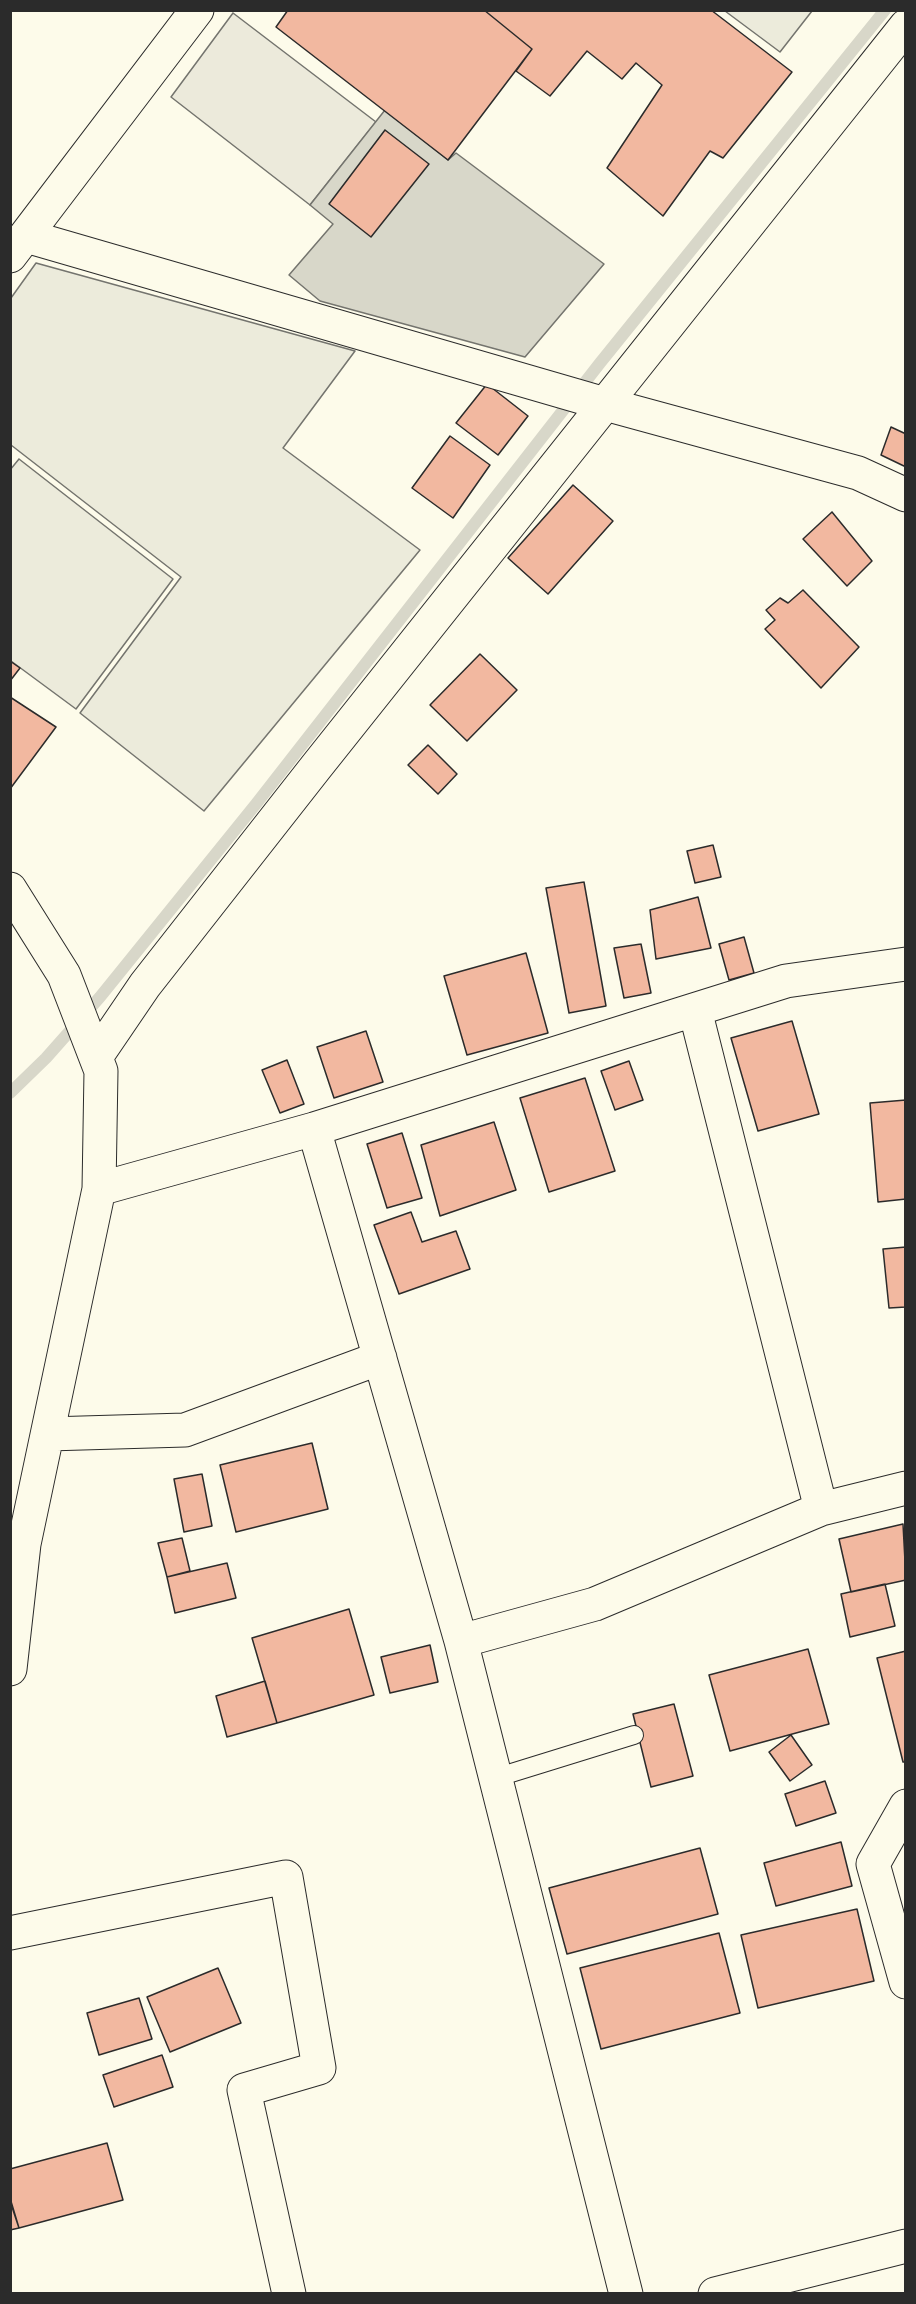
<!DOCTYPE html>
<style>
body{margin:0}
#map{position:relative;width:916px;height:2304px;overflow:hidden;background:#fdfbea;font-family:Signika,sans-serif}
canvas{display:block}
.frame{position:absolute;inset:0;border:12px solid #2b2b2b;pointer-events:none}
</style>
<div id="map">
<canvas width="916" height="2304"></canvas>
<div class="frame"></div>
</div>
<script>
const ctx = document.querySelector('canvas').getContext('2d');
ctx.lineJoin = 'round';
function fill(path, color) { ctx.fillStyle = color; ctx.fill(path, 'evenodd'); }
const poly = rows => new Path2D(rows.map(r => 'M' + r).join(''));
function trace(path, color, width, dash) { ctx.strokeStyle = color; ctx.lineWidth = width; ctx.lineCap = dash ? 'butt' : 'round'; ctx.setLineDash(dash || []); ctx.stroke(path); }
const green = poly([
 [725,11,812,11,780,52,725,11],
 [36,263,355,351,283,448,420,550,204,811,80,713,181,577,11,445,11,298,36,263],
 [19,459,173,579,76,709,11,661,10,470,19,459]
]);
fill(green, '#ecebdb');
trace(green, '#74746e', 1.5);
const parking = poly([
 [233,13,376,122,310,205,171,97,233,13]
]);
fill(parking, '#eceadb');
trace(parking, '#74746e', 1.5);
const water = poly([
 [385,110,448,160,456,153,604,264,525,357,320,301,289,275,333,224,310,205,385,110]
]);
fill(water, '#d8d7c9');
trace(water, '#74746e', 1.5);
trace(poly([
 [10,1093,46,1058,100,997,256,804,600,363,885,10]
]), '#d8d7c9', 12);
const building = poly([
 [288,10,484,10,532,49,448,160,276,27,288,10],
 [484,10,711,10,792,72,723,158,710,151,663,216,607,168,662,85,636,63,622,79,587,51,550,96,516,71,532,49,484,10],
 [385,130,429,164,371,237,329,204,385,130],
 [487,384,528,416,498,455,456,423,487,384],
 [891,427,906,434,906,467,881,455,891,427],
 [450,436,490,465,453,518,412,488,450,436],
 [573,485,613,521,548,594,508,558,573,485],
 [832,512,872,561,847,586,803,539,832,512],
 [803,590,859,647,821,688,765,629,775,620,766,610,780,598,788,603,803,590],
 [480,654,517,690,467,741,430,705,480,654],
 [10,661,20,668,10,681,10,661],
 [10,697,56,727,10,789,10,697],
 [428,745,457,774,438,794,408,765,428,745],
 [713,845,721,877,695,883,687,851,713,845],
 [584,882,606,1006,569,1013,546,888,584,882],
 [698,897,711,948,656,959,650,910,698,897],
 [744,937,754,973,729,980,719,944,744,937],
 [641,944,651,993,624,998,614,948,641,944],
 [526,953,548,1033,467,1055,444,976,526,953],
 [792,1021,819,1114,758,1131,731,1038,792,1021],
 [366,1031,383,1082,334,1098,317,1047,366,1031],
 [287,1060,304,1104,280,1113,262,1070,287,1060],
 [629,1061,643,1100,615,1110,601,1071,629,1061],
 [585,1078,615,1171,549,1192,520,1098,585,1078],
 [906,1100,906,1199,878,1202,870,1103,906,1100],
 [494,1122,516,1190,440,1216,421,1145,494,1122],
 [402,1133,422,1198,387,1208,367,1144,402,1133],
 [411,1212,422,1242,456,1231,470,1269,399,1294,374,1225,411,1212],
 [906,1247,906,1307,889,1308,883,1249,906,1247],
 [312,1443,328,1509,236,1532,220,1465,312,1443],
 [202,1474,212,1526,184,1532,174,1479,202,1474],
 [903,1524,906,1580,851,1592,839,1539,903,1524],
 [182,1538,190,1571,167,1577,158,1543,182,1538],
 [227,1563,236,1598,175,1613,167,1577,227,1563],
 [885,1584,895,1626,850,1637,841,1594,885,1584],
 [349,1609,374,1695,277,1723,252,1638,349,1609],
 [430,1645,438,1682,390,1693,381,1657,430,1645],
 [808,1649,829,1724,730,1751,709,1675,808,1649],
 [906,1651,906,1762,903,1762,877,1658,906,1651],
 [265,1681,277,1723,227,1737,216,1696,265,1681],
 [674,1704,693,1776,651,1787,633,1714,674,1704],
 [791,1735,812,1765,790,1781,769,1752,791,1735],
 [825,1781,836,1813,796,1826,785,1794,825,1781],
 [841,1842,852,1886,776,1906,764,1863,841,1842],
 [700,1848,718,1914,567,1954,549,1888,700,1848],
 [857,1909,874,1981,758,2008,741,1935,857,1909],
 [719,1933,740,2013,601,2049,580,1968,719,1933],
 [218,1968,241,2023,170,2052,147,1997,218,1968],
 [139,1998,152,2039,99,2055,87,2013,139,1998],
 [162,2055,173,2087,114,2107,103,2075,162,2055],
 [107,2143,123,2200,19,2228,10,2198,10,2169,107,2143],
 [10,2201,19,2228,10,2230,10,2201]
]);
fill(building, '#f2b8a0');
trace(building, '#2b2b2b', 1.5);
const service = poly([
 [495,1778,634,1735]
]);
const minor = poly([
 [26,236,605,404,858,473,906,495],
 [10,889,64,975,101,1071,99,1189,24,1544,10,1669],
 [695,1010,821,1509],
 [96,1057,145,985,316,767,906,26],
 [314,1129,461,1641,626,2294],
 [99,1189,314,1129,786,981,906,964],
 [48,1434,185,1430,380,1358],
 [461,1641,595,1604,821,1509,906,1488],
 [906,1806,873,1864,906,1982],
 [10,1933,286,1877,319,2068,244,2090,289,2294]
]);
const tertiary = poly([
 [10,256,197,10]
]);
const primary = poly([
 [715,2294,906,2246]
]);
trace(service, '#2b2b2b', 20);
trace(minor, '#2b2b2b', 35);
trace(tertiary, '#2b2b2b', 35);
trace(primary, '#2b2b2b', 35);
trace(service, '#fdfbea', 18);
trace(minor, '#fdfbea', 33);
trace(tertiary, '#fdfbea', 33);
trace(primary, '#fdfbea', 33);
</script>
